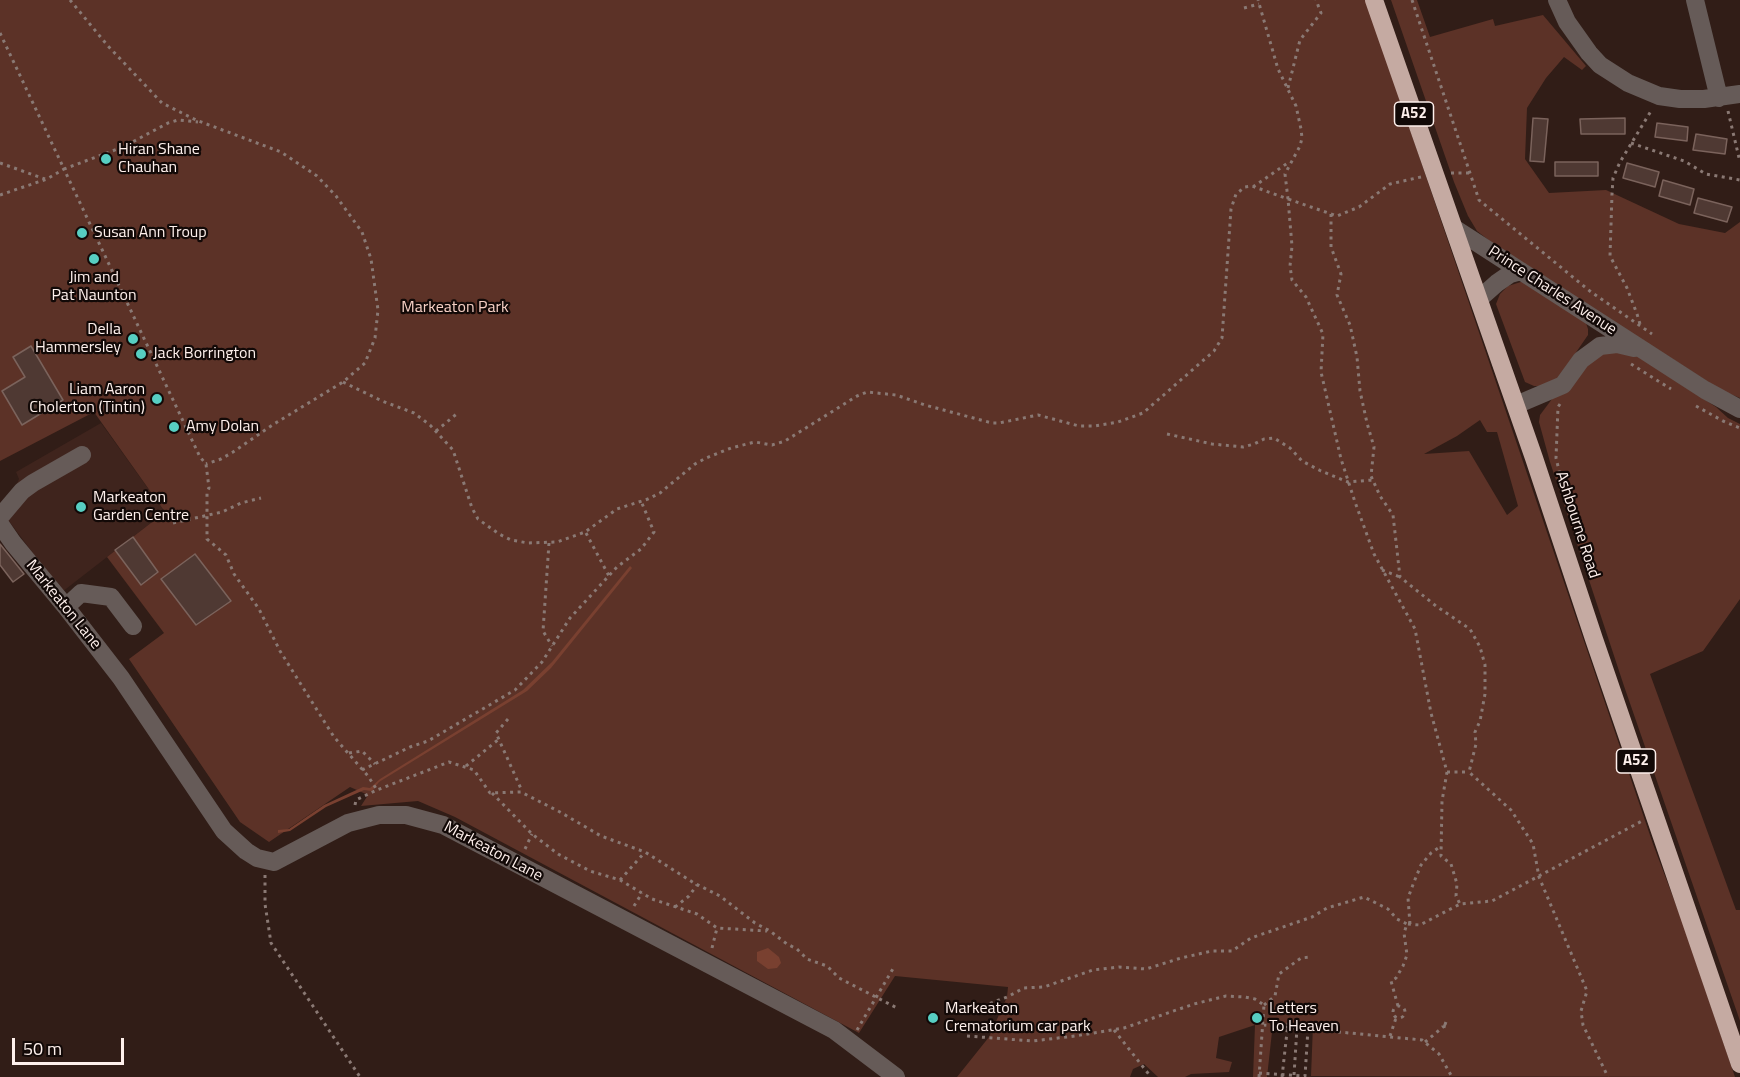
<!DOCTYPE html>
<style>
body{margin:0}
#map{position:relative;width:1740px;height:1077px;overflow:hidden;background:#311d17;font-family:"Titillium Web",sans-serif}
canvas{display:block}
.scale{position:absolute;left:12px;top:1038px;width:112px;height:27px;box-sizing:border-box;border:3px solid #fef0ec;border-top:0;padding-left:8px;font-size:18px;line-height:21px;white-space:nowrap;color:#fef0ec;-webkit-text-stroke:4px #120907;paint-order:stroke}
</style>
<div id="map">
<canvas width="1740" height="1077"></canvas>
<div class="scale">50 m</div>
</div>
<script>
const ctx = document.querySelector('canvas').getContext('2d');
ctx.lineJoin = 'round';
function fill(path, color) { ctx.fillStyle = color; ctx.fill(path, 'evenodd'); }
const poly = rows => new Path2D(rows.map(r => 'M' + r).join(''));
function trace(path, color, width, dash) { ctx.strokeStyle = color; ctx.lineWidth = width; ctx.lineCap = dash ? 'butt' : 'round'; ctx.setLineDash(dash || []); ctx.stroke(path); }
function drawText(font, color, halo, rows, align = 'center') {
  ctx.font = font + ' "Titillium Web",sans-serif'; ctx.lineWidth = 4.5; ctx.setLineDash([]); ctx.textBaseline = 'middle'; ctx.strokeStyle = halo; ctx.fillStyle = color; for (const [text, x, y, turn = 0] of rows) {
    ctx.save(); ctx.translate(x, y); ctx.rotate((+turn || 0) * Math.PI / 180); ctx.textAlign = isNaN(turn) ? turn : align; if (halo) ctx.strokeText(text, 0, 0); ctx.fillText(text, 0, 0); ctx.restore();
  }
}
fill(poly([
 [101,423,165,512,62,592,0,509,10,499,19,479,16,472]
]), '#3f241d');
fill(poly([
 [0,0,1366,0,1653,844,1682,921,1735,1077,1311,1076,1313,1025,1273,1023,1267,1077,1253,1077,1255,1025,1219,1037,1216,1058,1232,1062,1229,1072,1191,1074,1185,1077,1158,1077,1144,1064,1133,1069,1130,1077,957,1077,989,1037,1007,997,1008,987,895,976,859,1033,455,817,418,801,361,806,368,795,350,787,269,842,240,822,129,659,164,633,107,557,165,512,94,412,0,461],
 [1480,420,1487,432,1497,432,1518,506,1507,515,1469,451,1424,454,1457,436],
 [1391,0,1417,0,1430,37,1493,19,1495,26,1543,15,1586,66,1582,70,1564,57,1546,78,1527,108,1525,159,1549,193,1606,190,1679,224,1725,233,1740,222,1740,398,1721,390,1500,249,1477,231,1468,216,1454,182],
 [1524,281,1586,323,1588,329,1588,335,1557,380,1544,386,1534,386,1525,382,1496,304,1500,294,1508,286],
 [1601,352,1633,353,1716,407,1728,418,1740,424,1740,599,1703,651,1650,674,1736,910,1740,910,1740,1021,1624,686,1550,462,1539,422,1540,415,1552,399]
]), '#5c3227');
fill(poly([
 [630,566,632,568,551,668,527,691,379,782,372,791,364,790,326,807,290,831,278,833,278,830,289,829,324,805,363,787,370,788,380,779,523,690,552,662],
 [768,948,779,957,781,963,777,968,768,969,757,961,757,952]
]), '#794030');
const building = poly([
 [1533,118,1548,119,1544,162,1530,161,1533,118],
 [1625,118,1625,134,1581,134,1580,119,1625,118],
 [1657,123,1688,127,1687,141,1655,137,1657,123],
 [1696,134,1727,139,1725,154,1693,150,1696,134],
 [1555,162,1598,162,1598,176,1555,176,1555,162],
 [1627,163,1659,172,1655,187,1623,178,1627,163],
 [1663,180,1694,189,1690,205,1659,196,1663,180],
 [1698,198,1732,207,1727,222,1694,213,1698,198],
 [31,346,63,400,22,425,2,391,25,377,13,357,31,346],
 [133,537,158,572,141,585,115,550,133,537],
 [0,544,24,574,13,582,0,565,0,544],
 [195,554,231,601,196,625,161,579,195,554]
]);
fill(building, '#4f3933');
trace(building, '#7b635c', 1.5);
trace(poly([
 [70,0,108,46,162,103,196,120,281,152,317,176,336,196,362,232,371,259,378,310,375,338,365,363,343,382,274,424,233,452,221,459,206,464],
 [1412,0,1479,200,1591,292,1652,334],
 [1244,8,1259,4],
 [0,33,64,169,123,147,168,123,178,120,198,122],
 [1288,88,1300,40,1321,13,1316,0],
 [1728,111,1740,162],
 [1631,143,1684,161,1706,174,1740,180],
 [0,163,45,179],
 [1451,173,1470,173],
 [1421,177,1390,184,1359,207,1337,216,1288,199,1292,246,1290,266,1292,280,1306,297,1323,334,1321,372,1341,459,1355,502,1374,554,1415,629,1431,713,1447,772,1442,801,1441,856,1451,864,1457,884,1456,896,1460,904],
 [1253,187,1289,162],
 [0,195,47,179,64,169,200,457,206,464,209,488,207,492,207,539,226,555,234,574,259,609,280,651,334,737,368,776,377,790],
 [1331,214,1331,247,1341,274,1337,295,1350,325,1357,357,1360,391,1367,423,1374,447,1371,476,1380,496,1393,515,1400,577,1436,606,1470,629,1480,647,1485,665,1485,694,1480,721,1475,732,1476,744,1469,772,1511,810,1533,844,1539,877,1587,991,1581,1011,1583,1025,1608,1077],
 [1640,324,1637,314,1627,288,1610,256,1612,194,1613,178,1620,162,1651,111],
 [1631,364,1671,389],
 [343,382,382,401,414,413,430,425,453,450,472,508,478,519,499,534,511,540,528,543,557,542,585,532,617,509,648,499,660,493,695,464,706,458,731,448,755,442,772,445,785,441,857,396,867,392,896,395,925,405,992,423,999,423,1038,415,1079,426,1094,426,1118,422,1143,413,1214,351,1222,338,1231,209,1236,194,1245,187,1252,186,1288,199,1285,174,1300,146,1302,138,1301,129,1296,106,1278,69,1258,0],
 [1560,404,1558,407,1556,458,1564,491],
 [1696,406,1723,421,1740,428],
 [436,431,459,412],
 [1167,434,1212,444,1243,447,1254,444,1264,439,1274,438,1290,448,1302,461,1321,471,1348,482,1373,480],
 [173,523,222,512,241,503,261,498],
 [586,533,609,576],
 [549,543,543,631,552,646],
 [1382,570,1400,577],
 [508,719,496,733,522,791],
 [349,753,362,751,375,764],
 [466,766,499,739],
 [362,770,410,747,428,741,515,690,542,662,570,618,617,567,641,549,654,532,641,501],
 [1447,772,1469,772],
 [492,793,532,834,558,854,590,871,620,880,652,899,697,914,717,928,767,931],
 [355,805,356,800,377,790,449,762,474,770,490,793,521,792,560,812,601,836,645,852,694,883,720,896,755,923,770,931,787,944,797,949,807,959,827,966,839,978,899,1009],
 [525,849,532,834],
 [265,875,265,904,271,943,360,1077],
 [620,880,645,852],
 [634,906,642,893],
 [675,907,689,896,697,885],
 [1410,924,1408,898,1414,882,1421,865,1431,853,1441,846],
 [712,948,717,928],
 [1264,1005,1275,996,1279,974,1301,958,1311,957],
 '1393 1012a6 6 0 1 1 12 0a6 6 0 1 1-12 0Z',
 [983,1006,1007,997,1024,988,1044,987,1093,970,1119,967,1146,969,1181,958,1212,951,1232,951,1251,938,1312,917,1327,908,1364,897,1388,909,1397,919,1407,924],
 [1398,1006,1391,981,1396,978,1403,966,1407,955,1404,933,1407,924,1420,925,1460,904,1492,901,1642,821],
 [1444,1023,1447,1024,1447,1027,1443,1026,1444,1023],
 [1308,1029,1422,1040,1439,1054,1452,1077],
 [857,1030,894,967],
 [1114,1030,1151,1077],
 [967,1036,1033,1041,1075,1036,1124,1028,1194,1004,1226,996,1245,997,1255,999,1264,1005],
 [1390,1036,1396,1018],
 [1425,1042,1443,1027],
 [1259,1073,1305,1076,1308,1029,1264,1025],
 [1294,1075,1297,1028],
 [1259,1077,1264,1005],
 [1282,1077,1288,1023]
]), '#8a7974', 3, [3, 4.5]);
trace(poly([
 [1557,0,1567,22,1589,53,1600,65,1628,83,1659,96,1680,99,1704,99,1740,94],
 [1695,0,1719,98],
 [1454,228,1705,390,1740,409],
 [1479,299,1497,283,1510,274,1521,271],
 [1516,405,1563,385,1581,360,1600,346,1617,344,1634,348],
 [0,517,22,491,33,483,82,455],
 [0,524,13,543,66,607,121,678,224,831,246,851,257,858,274,862,348,823,379,815,406,815,443,825,834,1030,896,1077],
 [66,607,81,593,111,597,133,626]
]), '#665b58', 18);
trace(poly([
 [1374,0,1534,458,1594,639,1740,1064]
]), '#c5aaa2', 18);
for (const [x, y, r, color] of [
 [106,159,6,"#57cec2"],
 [82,233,6,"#57cec2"],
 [94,259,6,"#57cec2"],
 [133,339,6,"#57cec2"],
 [141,354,6,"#57cec2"],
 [157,399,6,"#57cec2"],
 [174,427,6,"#57cec2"],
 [81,507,6,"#57cec2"],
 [933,1018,6,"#57cec2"],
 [1257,1018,6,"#57cec2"]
]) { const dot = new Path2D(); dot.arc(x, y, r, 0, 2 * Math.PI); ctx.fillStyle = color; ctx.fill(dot); trace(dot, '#120907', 2); }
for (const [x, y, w] of [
 [1414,114,39],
 [1636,761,39]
]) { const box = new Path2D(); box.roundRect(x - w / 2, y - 12, w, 24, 4.5); ctx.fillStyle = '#120907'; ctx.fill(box); trace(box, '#fef0ec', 1.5); }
drawText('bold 15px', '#fef0ec', null, [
 ["A52",1414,114],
 ["A52",1636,761]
]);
drawText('16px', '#fef0ec', '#120907', [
 ["Hiran Shane",118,150],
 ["Chauhan",118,168],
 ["Susan Ann Troup",94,233],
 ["Jim and",94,278,"center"],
 ["Pat Naunton",94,296,"center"],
 ["Della",121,330,"right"],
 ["Hammersley",121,348,"right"],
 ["Jack Borrington",153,354],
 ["Liam Aaron",145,390,"right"],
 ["Cholerton (Tintin)",145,408,"right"],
 ["Amy Dolan",186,427],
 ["Markeaton",93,498],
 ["Garden Centre",93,516],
 ["Markeaton",945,1009],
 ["Crematorium car park",945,1027],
 ["Letters",1269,1009],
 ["To Heaven",1269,1027]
], 'left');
drawText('16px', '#fef0ec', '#120907', [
 ["Prince Charles Avenue",1552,291,33],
 ["Ashbourne Road",1577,525,72],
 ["Markeaton Lane",63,605,51],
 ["Markeaton Lane",493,852,28]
]);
drawText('16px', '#f5cfc4', '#120907', [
 ["Markeaton Park",455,308]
]);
</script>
